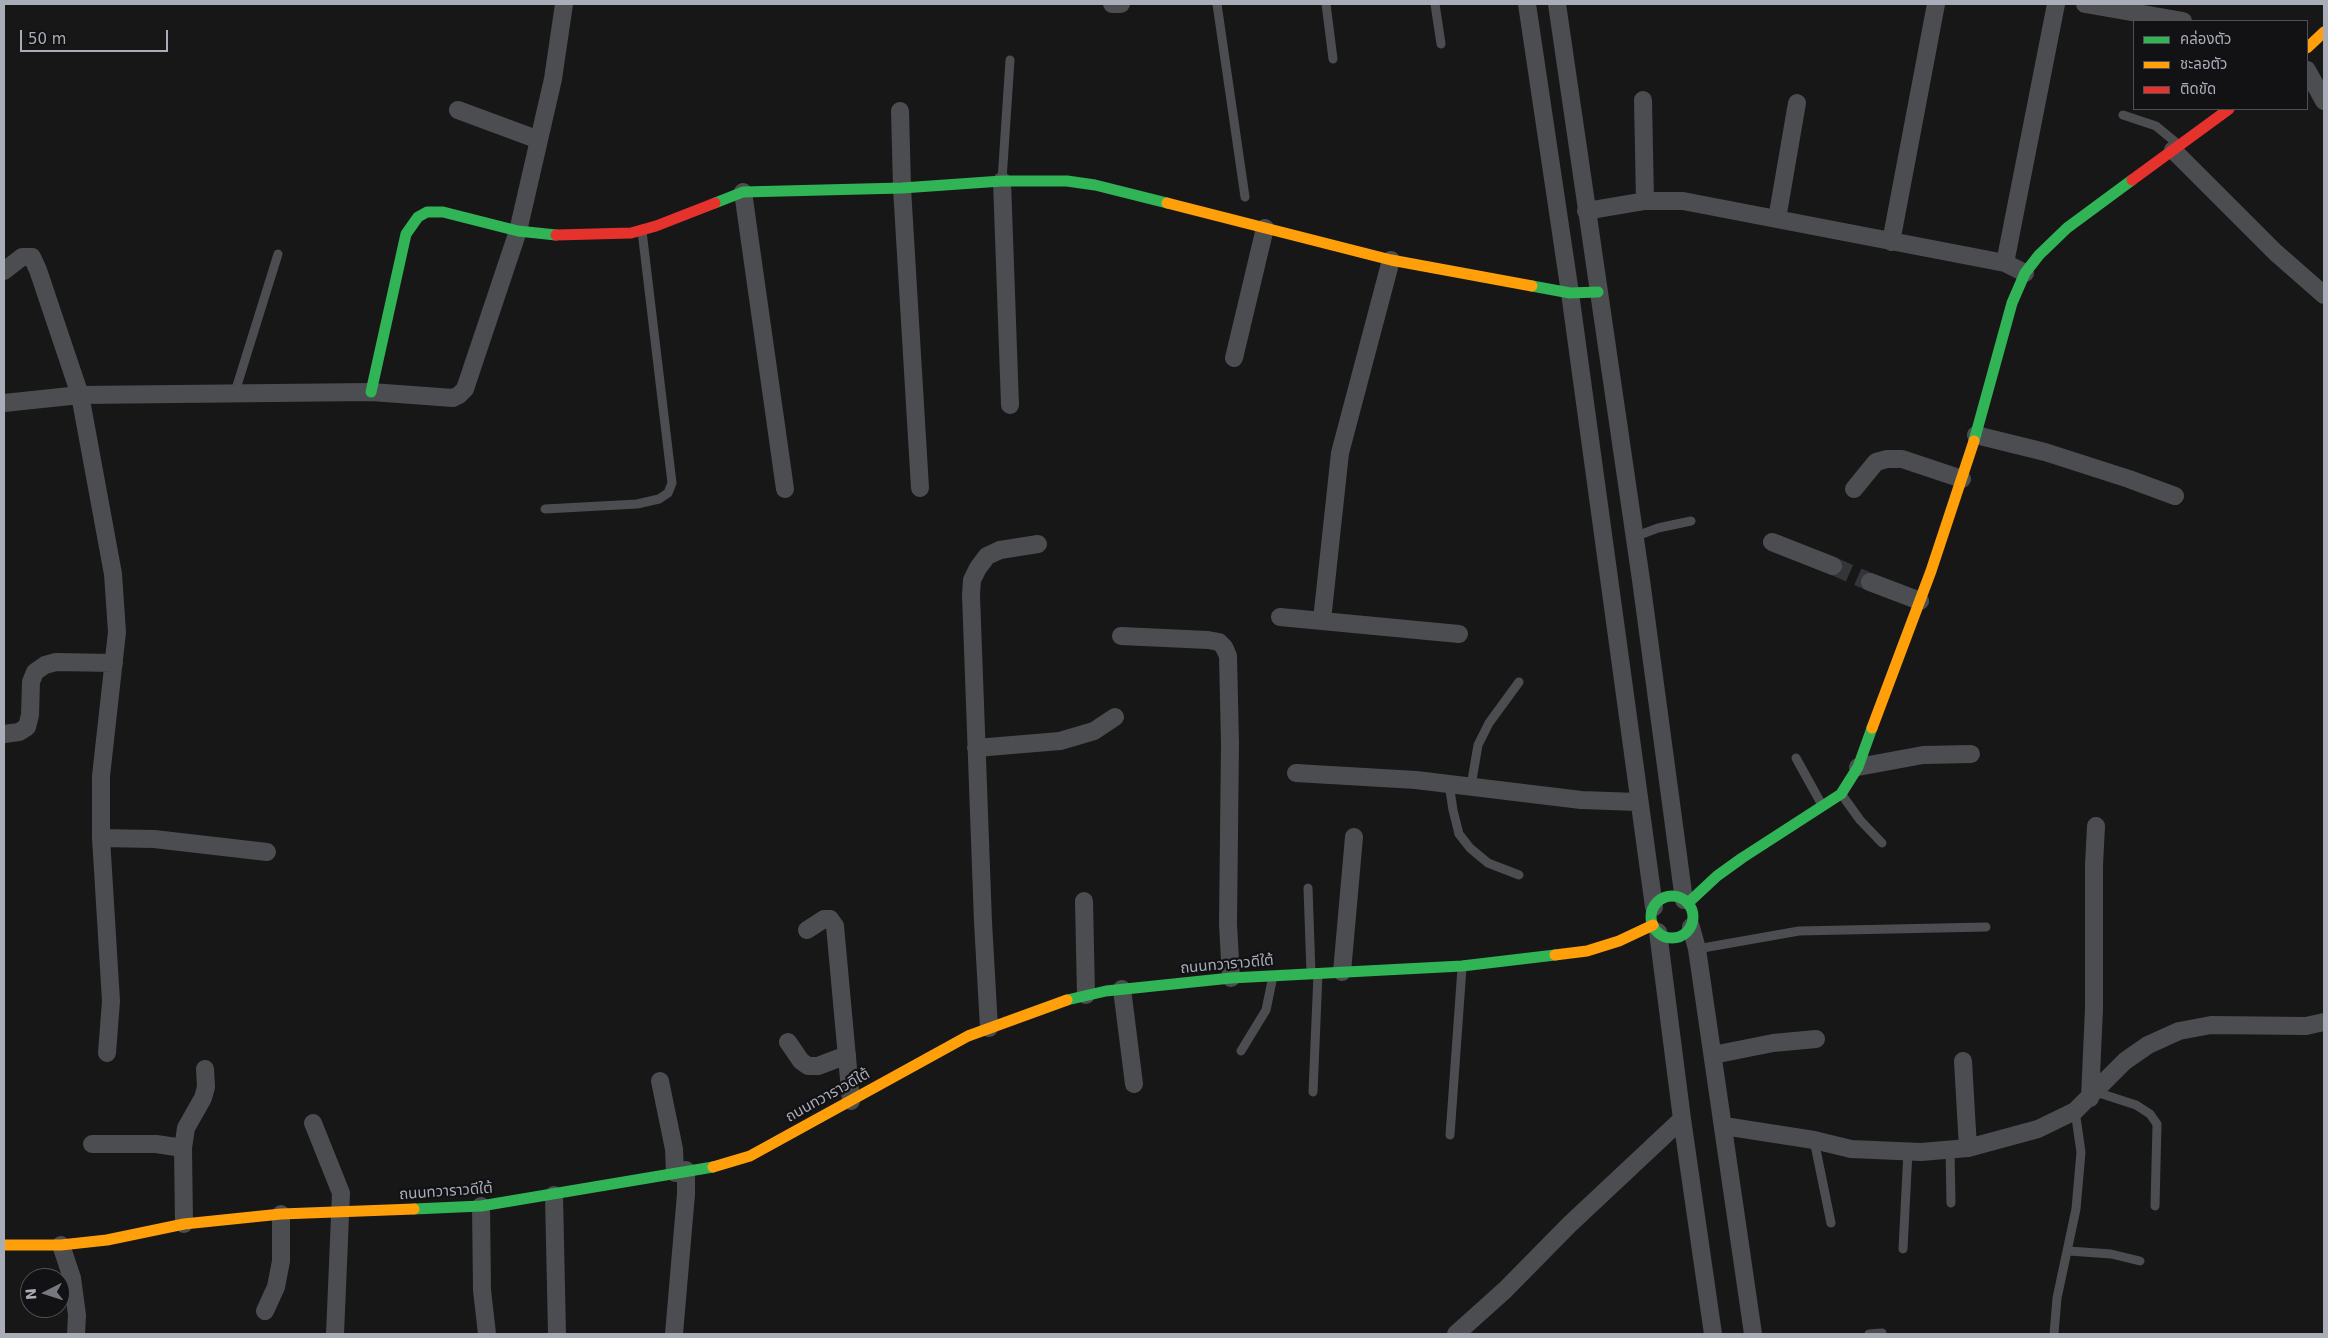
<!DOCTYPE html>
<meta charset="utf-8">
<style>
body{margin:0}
#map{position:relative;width:2328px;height:1338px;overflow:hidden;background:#171718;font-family:"DejaVu Sans","Noto Sans Thai",sans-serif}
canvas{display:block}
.frame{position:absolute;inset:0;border:5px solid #a9adb8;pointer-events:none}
.legend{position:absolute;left:2133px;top:20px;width:175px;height:90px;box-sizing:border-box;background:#121214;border:1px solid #4e5056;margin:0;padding:6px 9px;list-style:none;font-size:15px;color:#a9adb8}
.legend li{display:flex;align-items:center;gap:10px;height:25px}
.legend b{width:25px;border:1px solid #4e5056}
.north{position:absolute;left:20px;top:1268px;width:50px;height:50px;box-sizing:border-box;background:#121214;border:1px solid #4e5056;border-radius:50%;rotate:265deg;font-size:14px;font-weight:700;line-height:20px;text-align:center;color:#a9adb8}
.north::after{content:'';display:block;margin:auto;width:18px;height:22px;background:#767880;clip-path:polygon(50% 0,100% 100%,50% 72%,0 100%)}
.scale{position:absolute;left:20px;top:30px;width:148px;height:22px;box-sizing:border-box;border:2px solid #a9adb8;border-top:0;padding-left:6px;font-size:15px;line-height:18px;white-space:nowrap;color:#a9adb8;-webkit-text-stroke:4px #121214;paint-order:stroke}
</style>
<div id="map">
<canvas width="2328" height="1338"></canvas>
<div class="frame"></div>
<ul class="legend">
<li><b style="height:6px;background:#30b455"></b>คล่องตัว</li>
<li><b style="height:6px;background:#ff9f0a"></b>ชะลอตัว</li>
<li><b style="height:6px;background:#e5322d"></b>ติดขัด</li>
</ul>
<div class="north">N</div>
<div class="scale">50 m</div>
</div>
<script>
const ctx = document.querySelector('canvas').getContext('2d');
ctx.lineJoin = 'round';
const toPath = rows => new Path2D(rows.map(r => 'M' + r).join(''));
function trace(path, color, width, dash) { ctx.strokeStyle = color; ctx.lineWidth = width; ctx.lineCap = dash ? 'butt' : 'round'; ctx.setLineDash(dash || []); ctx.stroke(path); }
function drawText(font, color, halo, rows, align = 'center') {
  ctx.font = font + ' "DejaVu Sans","Noto Sans Thai",sans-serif'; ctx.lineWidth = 4.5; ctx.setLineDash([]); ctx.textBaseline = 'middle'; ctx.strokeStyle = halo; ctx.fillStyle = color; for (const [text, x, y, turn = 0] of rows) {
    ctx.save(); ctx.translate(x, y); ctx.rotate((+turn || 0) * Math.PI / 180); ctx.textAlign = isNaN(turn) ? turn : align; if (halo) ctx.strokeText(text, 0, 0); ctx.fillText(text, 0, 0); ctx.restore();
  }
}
trace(toPath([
 [1833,566,1870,582]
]), '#343538', 18, [18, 9]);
trace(toPath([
 [1217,4,1245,197],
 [1326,4,1333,59],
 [1435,4,1441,44],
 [2123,115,2156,126,2179,145],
 [1002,180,1010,60],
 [235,392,278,254],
 [545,509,637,504,659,499,668,493,672,483,642,231],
 [1634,537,1658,528,1691,521],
 [1796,758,1822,805],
 [1449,784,1453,810,1459,834,1470,848,1488,863,1519,875],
 [1471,786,1478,745,1489,723,1519,682],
 [1842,795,1860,820,1882,843],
 [1308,888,1311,973],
 [1697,949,1799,931,1986,927],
 [1241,1051,1266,1010,1273,976],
 [1313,1092,1318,974],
 [2096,1092,2136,1105,2150,1114,2157,1124,2155,1206],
 [1450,1135,1462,968],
 [1814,1140,1831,1223],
 [1950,1150,1951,1203],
 [1903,1249,1908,1151],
 [2069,1251,2111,1254,2140,1261],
 [1869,1334,1882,1333],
 [2054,1334,2057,1298,2076,1209,2081,1152,2075,1111]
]), '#4c4d50', 9);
trace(toPath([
 [1112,4,1121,4],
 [1527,4,1570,293,1654,907],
 [1557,4,1641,580,1684,900],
 [2085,4,2183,21],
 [2307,70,2324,101],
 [1643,100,1645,201],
 [458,110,539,140],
 [900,111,902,188,920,488],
 [2173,150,2275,252,2324,295],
 [1002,181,1010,405],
 [743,192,785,489],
 [1586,211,1645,201,1683,201,2005,263,2025,273],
 [1777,219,1797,103],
 [1891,242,1936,4],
 [2005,263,2056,4],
 [4,271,22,257,32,257,38,270,80,395,113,574,117,632,101,776,101,838,111,1001,107,1053],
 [1234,358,1265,228],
 [4,403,80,395,371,392,453,398,459,395,465,389,518,231,553,79,564,4],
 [1976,435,2045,452,2129,479,2175,496],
 [1854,489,1876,462,1887,459,1902,459,1962,479],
 [1772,542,1833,566],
 [1870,582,1920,601],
 [1280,617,1459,634],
 [1322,620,1340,453,1391,260],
 [1121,636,1208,640,1219,642,1224,647,1228,656,1230,743,1228,924,1231,978],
 [4,734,19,732,27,727,30,715,31,682,35,672,45,665,56,662,114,663],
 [976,748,1060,741,1094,731,1115,717],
 [1858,767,1923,755,1971,754],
 [1296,773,1416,780,1581,800,1638,802],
 [101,838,154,839,267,852],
 [1084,901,1086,995],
 [1691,927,1697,949,1753,1334],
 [807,930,824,919,830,919,835,926,851,1101],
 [1658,932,1682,1119,1713,1334],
 [1342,972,1354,837],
 [1122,989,1134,1084],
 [989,1028,983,922,971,595,972,580,978,568,987,556,1000,550,1038,544],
 [788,1042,801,1061,808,1066,818,1066,847,1055],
 [1713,1055,1773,1043,1816,1039],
 [1963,1061,1968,1148],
 [660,1081,674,1149,675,1173],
 [2090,1098,2094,1008,2094,865,2096,826],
 [313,1123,341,1193,335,1334],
 [1724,1126,1814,1140,1851,1149,1921,1152,1968,1148,2038,1129,2075,1111,2125,1061,2148,1045,2179,1031,2211,1025,2306,1026,2324,1022],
 [92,1144,156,1144,183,1148],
 [554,1195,557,1334],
 [481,1206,482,1290,487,1334],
 [184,1224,183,1148,186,1128,203,1098,206,1087,205,1069],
 [61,1245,72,1278,77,1315,76,1334],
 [265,1311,276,1287,281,1261,281,1214],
 [674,1334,686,1194,686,1170],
 [1456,1334,1505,1290,1569,1225,1682,1119]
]), '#4c4d50', 18);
trace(toPath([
 [715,203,743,192,902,188,1002,181,1067,181,1095,185,1167,203],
 [1532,286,1570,293,1598,292],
 [371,392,406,234,418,217,427,212,443,212,518,231,556,235],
 [1974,441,2012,303,2025,273,2039,255,2067,228,2132,180],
 '1651 917a21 21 0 1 1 42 0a21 21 0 1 1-42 0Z',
 [1688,903,1717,876,1742,858,1841,794,1858,767,1872,728],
 [1067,1000,1106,991,1231,978,1462,966,1555,955],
 [414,1209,481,1206,713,1167]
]), '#30b455', 11);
trace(toPath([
 [2307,48,2324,32],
 [1167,203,1391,260,1532,286],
 [1872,728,1931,571,1974,441],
 [1555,955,1587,951,1619,941,1653,925],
 [713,1167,750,1156,968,1036,1067,1000],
 [4,1245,61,1245,107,1240,184,1224,281,1214,414,1209]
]), '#ff9f0a', 11);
trace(toPath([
 [2132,180,2229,109],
 [556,235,631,233,656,226,715,203]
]), '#e5322d', 11);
drawText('15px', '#a9adb8', '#121214', [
 ["ถนนทวาราวดีใต้",1227,965,-5],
 ["ถนนทวาราวดีใต้",828,1096,-29],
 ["ถนนทวาราวดีใต้",446,1192,-4]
]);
</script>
